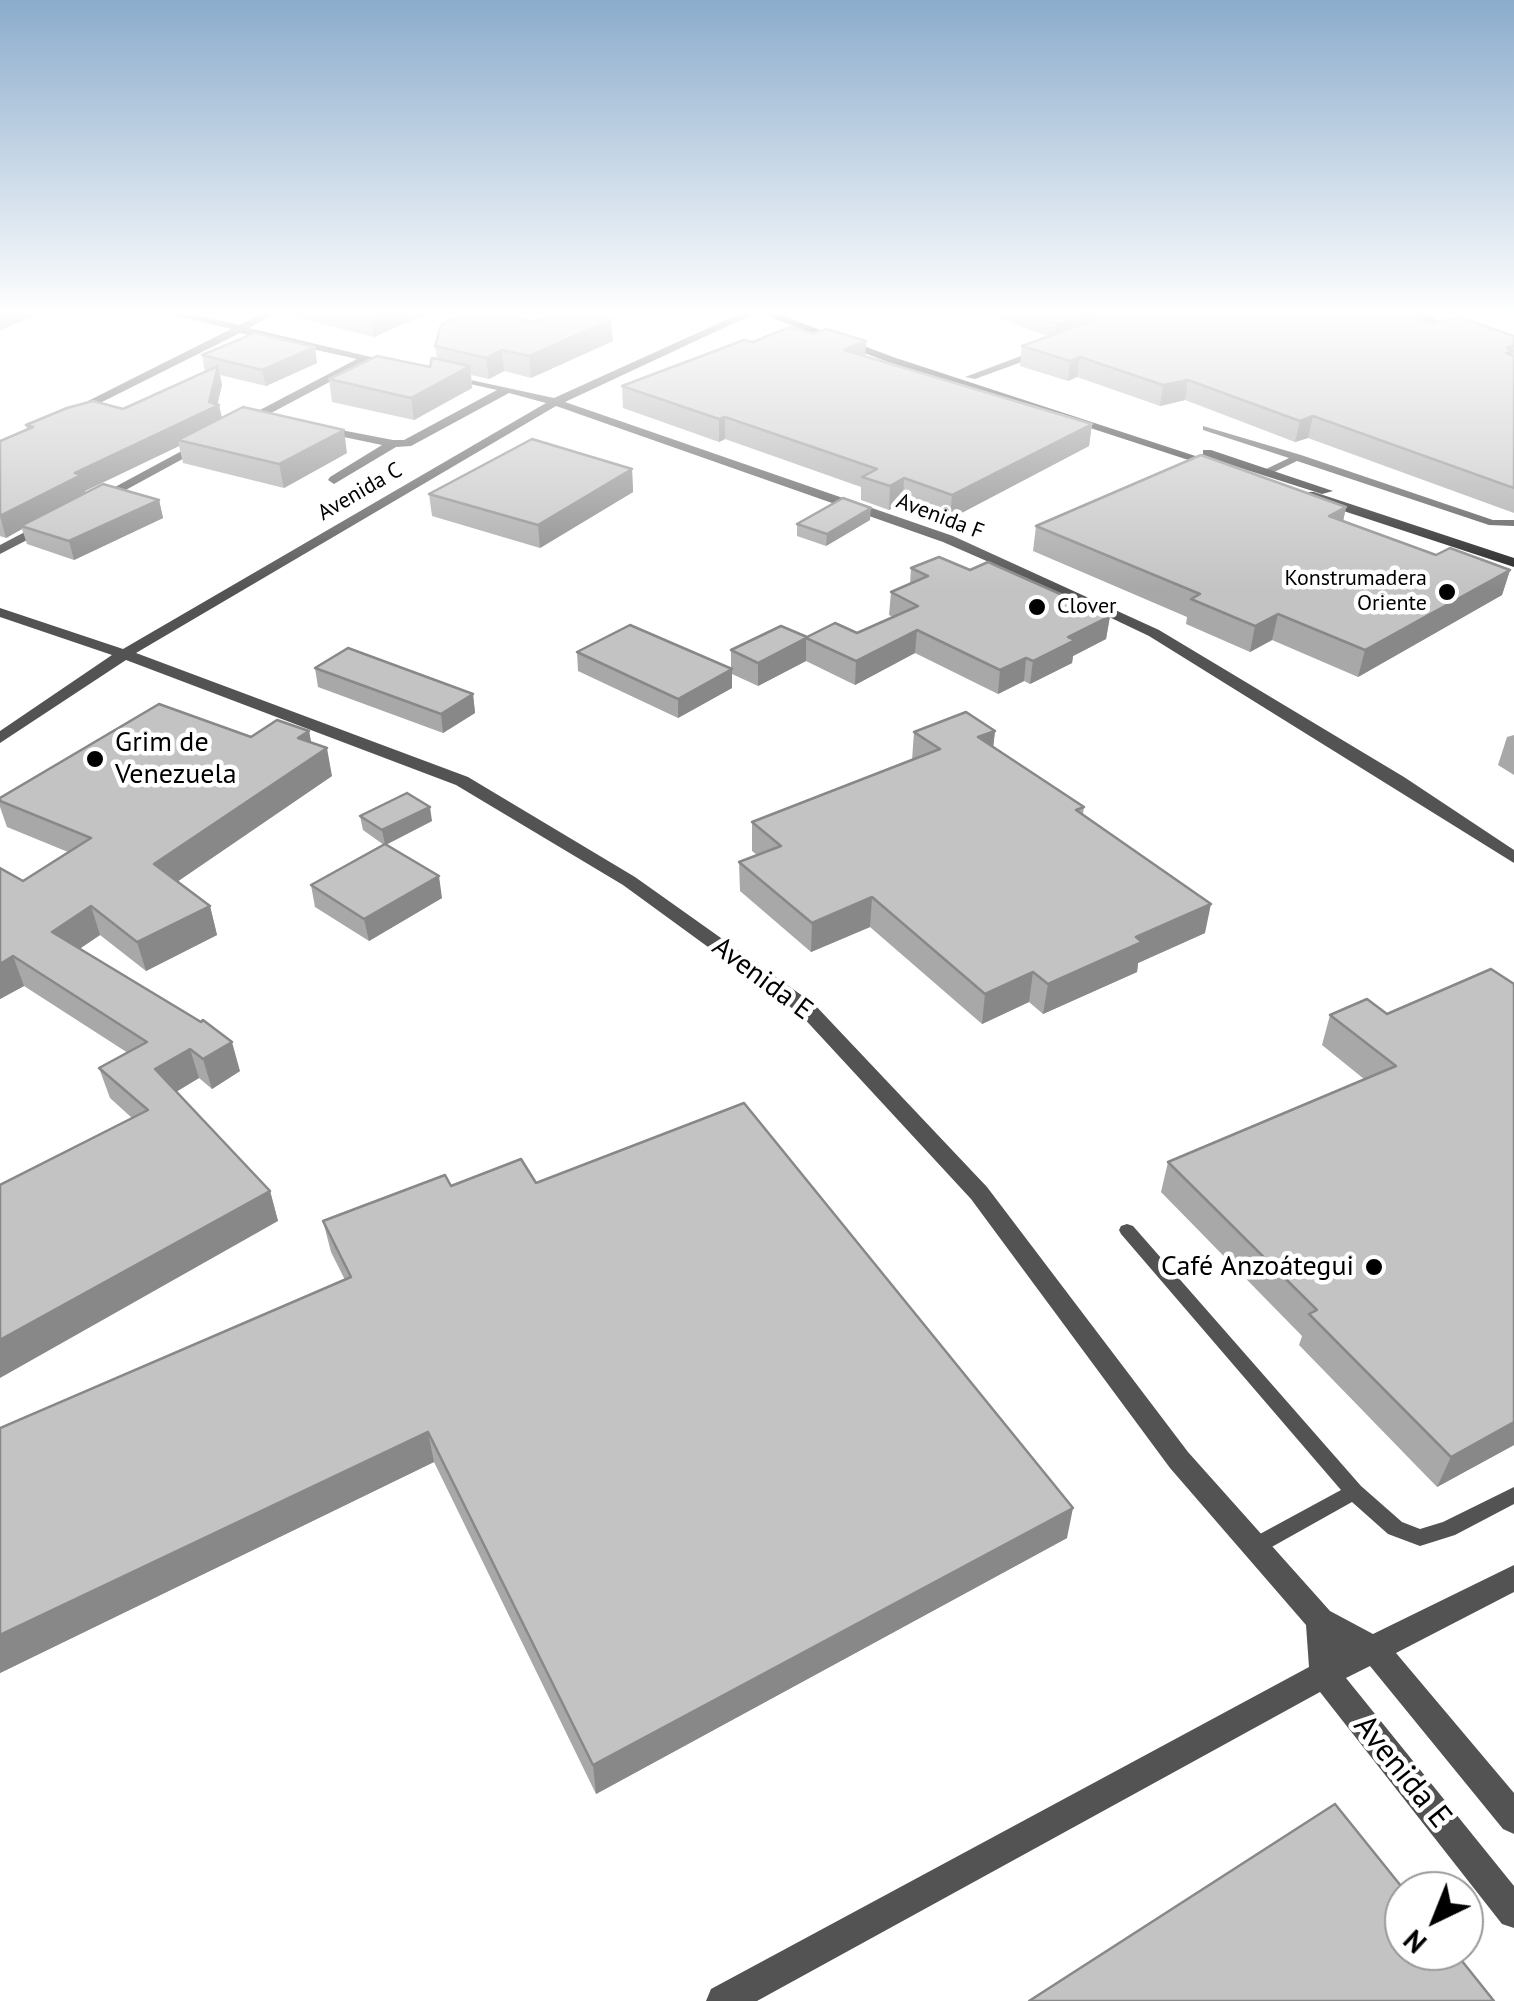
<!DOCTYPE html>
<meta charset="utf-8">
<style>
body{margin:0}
#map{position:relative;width:1514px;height:2001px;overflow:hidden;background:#fff;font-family:"PT Sans",sans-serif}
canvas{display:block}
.north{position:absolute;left:1384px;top:1871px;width:100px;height:100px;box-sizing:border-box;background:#fff;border:2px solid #999;border-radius:50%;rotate:223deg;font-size:28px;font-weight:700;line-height:40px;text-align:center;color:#000}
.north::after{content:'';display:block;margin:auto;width:35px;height:45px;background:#000;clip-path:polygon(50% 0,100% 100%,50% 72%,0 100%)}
</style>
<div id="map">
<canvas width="1514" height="2001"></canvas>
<div class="north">N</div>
</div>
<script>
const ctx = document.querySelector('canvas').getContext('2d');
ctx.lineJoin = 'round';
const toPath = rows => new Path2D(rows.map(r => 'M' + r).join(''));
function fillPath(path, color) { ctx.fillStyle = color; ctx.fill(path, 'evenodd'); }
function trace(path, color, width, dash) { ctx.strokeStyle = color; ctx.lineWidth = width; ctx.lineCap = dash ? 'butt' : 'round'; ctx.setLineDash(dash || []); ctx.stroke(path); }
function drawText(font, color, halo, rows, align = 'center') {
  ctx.font = font + ' "PT Sans",sans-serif'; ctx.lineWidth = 9; ctx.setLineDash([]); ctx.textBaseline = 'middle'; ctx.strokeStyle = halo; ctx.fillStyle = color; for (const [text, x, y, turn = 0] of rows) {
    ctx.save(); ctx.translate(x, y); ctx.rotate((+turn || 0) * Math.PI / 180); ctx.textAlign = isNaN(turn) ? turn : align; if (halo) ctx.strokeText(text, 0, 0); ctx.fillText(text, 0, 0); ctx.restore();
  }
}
fillPath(toPath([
 [1203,426,1301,455,1493,520,1514,520,1514,526,1489,525,1297,461,1270,474,1264,474,1264,470,1289,458,1203,430,1203,426],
 [1127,1224,1133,1226,1361,1486,1402,1522,1420,1529,1443,1522,1514,1487,1514,1504,1455,1535,1420,1546,1388,1534,1352,1502,1261,1553,1254,1556,1247,1553,1244,1547,1247,1541,1341,1490,1121,1234,1119,1230,1121,1226,1127,1224]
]), '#535353');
fillPath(toPath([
 [154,310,173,310,240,325,269,310,282,310,249,328,400,364,395,367,369,361,241,429,237,428,237,422,357,359,240,333,78,414,70,414,70,410,231,329,154,310],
 [748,310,762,310,565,402,953,536,1159,630,1404,777,1514,850,1514,863,1149,636,1044,586,943,542,556,406,136,653,468,777,635,877,814,1004,987,1187,1188,1452,1330,1611,1373,1634,1514,1565,1514,1592,1396,1653,1514,1793,1514,1834,1503,1829,1370,1666,1346,1678,1514,1886,1514,1928,1502,1924,1320,1692,757,2001,706,2001,711,1989,1309,1667,1306,1625,1170,1468,971,1199,800,1014,623,885,456,785,126,660,0,743,0,731,112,655,0,617,0,608,123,649,546,403,509,393,411,446,396,447,334,484,328,480,330,477,382,445,315,431,315,425,393,440,404,440,497,390,443,378,443,374,554,398,748,310],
 [1400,310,1414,310,1466,333,1457,335,1400,310],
 [1045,347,1050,350,1049,352,975,379,965,377,1045,347],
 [202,440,212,443,100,504,89,501,202,440],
 [42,523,54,526,0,554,0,545,42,523]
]), '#535353');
fillPath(toPath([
 [752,310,767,310,896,358,1226,466,1216,469,888,362,752,310],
 [1203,450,1211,450,1333,491,1322,494,1203,456,1203,450],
 [1304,492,1314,492,1514,558,1514,567,1304,498,1304,492]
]), '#202020');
fillPath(toPath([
 [297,310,423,310,424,315,374,337,298,318],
 [977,310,1385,310,1433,323,1514,336,1514,513,1308,438,1295,442,1185,400,1160,406,1077,377,1068,381,1020,366,1022,346,1048,336],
 [613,341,531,378,504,371,489,379,471,375,472,388,414,420,332,402,329,379,430,367,437,359,435,346],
 [202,355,317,363,266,386,220,375,222,385,217,404,219,405,222,418,347,453,284,488,183,463,179,446,85,491,86,493,159,500,163,518,74,560,27,544,22,529,6,538,0,536,0,441,27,430,26,425,123,409,205,372],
 [865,356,1092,424,1089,446,950,519,903,502,889,510,861,500,861,487,725,439,719,442,623,408,622,386],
 [632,469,633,492,540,548,432,516,429,494],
 [1346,507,1343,521,1436,555,1510,570,1502,595,1358,677,1272,640,1250,652,1186,624,1187,617,1033,551,1036,526],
 [870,520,826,546,797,536,797,524],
 [911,568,970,570,1110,616,1106,639,1073,656,1072,663,1030,684,1024,681,998,694,915,653,855,685,806,661,758,686,732,674,732,688,678,718,578,671,577,652,731,669,731,650,807,637,857,633,893,617,889,615,891,592,910,584],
 [315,668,473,694,475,713,443,733,318,687],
 [309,731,311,743,332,776,177,882,210,906,217,935,146,971,100,935,80,948,240,1071,212,1089,199,1078,176,1092,270,1191,278,1221,132,1118,110,1098,99,1068,128,1053,24,986,0,999,0,868,23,881,68,852,7,827,0,807,0,798,251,737],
 [995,731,993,747,1084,807,1083,814,1205,933,1138,963,1137,972,1043,1014,1029,1002,982,1024,870,927,811,952,740,891,739,862,757,855,752,851,752,822,912,760,914,732],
 [1514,735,1514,775,1498,765,1507,737],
 [360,816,432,821,386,845,442,898,369,941,315,907,311,885,384,845,363,830],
 [1387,1014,1514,1445,1437,1487,1299,1345,1302,1336,1161,1192,1168,1162,1364,1079,1322,1045,1330,1015],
 [536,1183,1067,1538,596,1794,434,1462,0,1673,0,1428,345,1280,331,1252,323,1221,451,1186]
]), '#a8a8a8');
fillPath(toPath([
 [21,310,50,310,0,330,0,318],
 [385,310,423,310,424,315,374,337,371,316],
 [1095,310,1129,310,1055,339,1057,324],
 [611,320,613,341,531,378,529,356],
 [866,341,865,362,844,350],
 [315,347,317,363,266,386,262,370],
 [502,350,504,371,489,379,486,358],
 [1080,357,1077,377,1068,381,1070,361],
 [218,366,222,385,217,406,219,405,223,424,178,440,179,446,85,491,86,496,21,526,22,529,6,538,0,516,75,473,209,402],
 [470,366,472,388,414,420,411,398],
 [1188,380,1185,400,1160,406,1163,385],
 [1313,416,1308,438,1295,442,1300,421],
 [725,417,725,439,719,442,719,419],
 [1092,424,1089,446,950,519,952,495],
 [344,430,347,453,284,488,279,464],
 [632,469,633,492,540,548,538,525],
 [904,478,903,502,889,510,890,486],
 [159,500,163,518,74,560,69,541],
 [1346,507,1341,532,1329,516],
 [871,508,870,520,826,546,827,534],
 [1510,570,1502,595,1358,677,1365,650],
 [1278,614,1272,640,1250,652,1255,626],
 [1110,616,1106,639,1073,656,1072,663,1030,684,1033,661,1068,637],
 [917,630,915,653,855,685,856,661],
 [806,638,806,661,758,686,758,663],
 [1026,658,1024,681,998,694,1000,670],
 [732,669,732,688,678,718,678,699],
 [473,694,475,713,443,733,441,714],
 [309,731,314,757,327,748,332,776,162,892,154,864,298,738],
 [995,731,992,758,978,737],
 [430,807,432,821,385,845,382,830],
 [439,876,442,898,369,941,364,919],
 [872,897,870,927,811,952,812,923],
 [1211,904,1205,933,1138,963,1137,972,1043,1014,1048,984,1136,937],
 [91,906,100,935,62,961,52,932],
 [210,906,217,935,146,971,137,942],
 [13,956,24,986,0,999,0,964],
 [1033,972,1029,1002,982,1024,985,994],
 [232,1042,240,1071,212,1089,203,1059],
 [190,1049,199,1078,164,1099,155,1069],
 [270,1191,278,1221,0,1378,0,1340],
 [1514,1422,1514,1445,1437,1487,1451,1457],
 [428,1432,434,1462,0,1673,0,1635],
 [1073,1508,1067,1538,596,1794,593,1765]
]), '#888');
const building = toPath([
 [0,310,21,310,0,318,0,310],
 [346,310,385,310,371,316,346,310],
 [470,310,487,310,535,322,562,310,571,310,611,320,529,356,502,350,486,358,435,346,441,325,470,310],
 [1018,310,1095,310,1057,324,1018,310],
 [1120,310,1385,310,1433,323,1459,317,1514,336,1514,346,1507,348,1514,351,1506,353,1514,356,1514,488,1313,416,1300,421,1188,380,1163,385,1080,357,1070,361,1022,346,1120,310],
 [790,327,813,334,826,329,866,341,844,350,1092,424,952,495,904,478,890,486,862,477,877,469,725,417,719,419,622,386,744,340,753,342,790,327],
 [255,333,315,347,262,370,202,355,255,333],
 [377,356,430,367,432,358,470,366,411,398,329,379,377,356],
 [218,366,209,402,219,405,75,473,81,475,0,516,0,441,33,427,26,425,67,408,93,401,123,409,218,366],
 [243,407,344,430,279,464,178,440,243,407],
 [532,439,632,469,538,525,429,494,532,439],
 [1201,455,1346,507,1329,516,1436,555,1450,548,1510,570,1365,650,1278,614,1255,626,1191,599,1200,594,1036,526,1201,455],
 [103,484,159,500,69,541,21,526,103,484],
 [843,498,871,508,827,534,797,524,843,498],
 [939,557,970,570,988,562,1110,616,1068,637,1075,640,1033,661,1026,658,1000,670,917,630,856,661,806,638,758,663,731,650,781,626,807,637,835,623,857,633,918,606,891,592,928,576,911,568,939,557],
 [630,625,732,669,678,699,577,652,630,625],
 [348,648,473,694,441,714,315,668,348,648],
 [159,704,251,737,277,720,309,731,298,738,327,748,154,864,210,906,137,942,91,906,52,932,201,1022,203,1020,232,1042,203,1059,190,1049,155,1069,270,1191,0,1340,0,1185,148,1110,99,1068,147,1042,13,956,0,964,0,868,23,881,91,838,0,801,0,798,159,704],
 [966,712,995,731,978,737,1084,807,1076,810,1211,904,1136,937,1142,942,1048,984,1033,972,985,994,872,897,812,923,739,862,781,846,752,822,940,749,914,732,966,712],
 [407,793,430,807,382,830,360,816,407,793],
 [385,844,439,876,364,919,311,885,385,844],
 [1491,969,1514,984,1514,1422,1451,1457,1309,1314,1317,1310,1168,1162,1396,1066,1330,1015,1367,999,1387,1014,1491,969],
 [744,1103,1073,1508,593,1765,428,1432,0,1635,0,1428,351,1277,323,1221,445,1175,451,1186,521,1159,536,1183,744,1103],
 [1335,1804,1405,1891,1404,1891,1404,1951,1454,1951,1494,2001,1029,2001,1335,1804]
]);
fillPath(building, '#c3c3c3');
trace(building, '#888', 2.5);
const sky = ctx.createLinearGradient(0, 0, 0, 590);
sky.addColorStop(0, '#8baccc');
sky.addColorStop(0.53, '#fff');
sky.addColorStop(1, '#ffffff00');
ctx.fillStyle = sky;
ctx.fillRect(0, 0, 1514, 590);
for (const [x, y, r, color] of [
 [1447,592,10,"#000"],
 [1037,607,10,"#000"],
 [95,759,10,"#000"],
 [1374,1267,10,"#000"]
]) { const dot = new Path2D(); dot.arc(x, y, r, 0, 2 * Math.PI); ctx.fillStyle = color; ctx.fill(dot); trace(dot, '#fff', 4); }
drawText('22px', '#000', '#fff', [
 ["Avenida C",360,492,-30],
 ["Avenida F",940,517,21]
]);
drawText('22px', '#000', '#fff', [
 ["Konstrumadera",1427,579],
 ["Oriente",1427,604],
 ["Clover",1057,607,"left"]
], 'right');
drawText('28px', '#000', '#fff', [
 ["Grim de",115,743],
 ["Venezuela",115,775],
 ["Café Anzoátegui",1354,1267,"right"]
], 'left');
drawText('28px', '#000', '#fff', [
 ["Avenida E",762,979,37]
]);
drawText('32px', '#000', '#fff', [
 ["Avenida E",1402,1772,51]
]);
</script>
